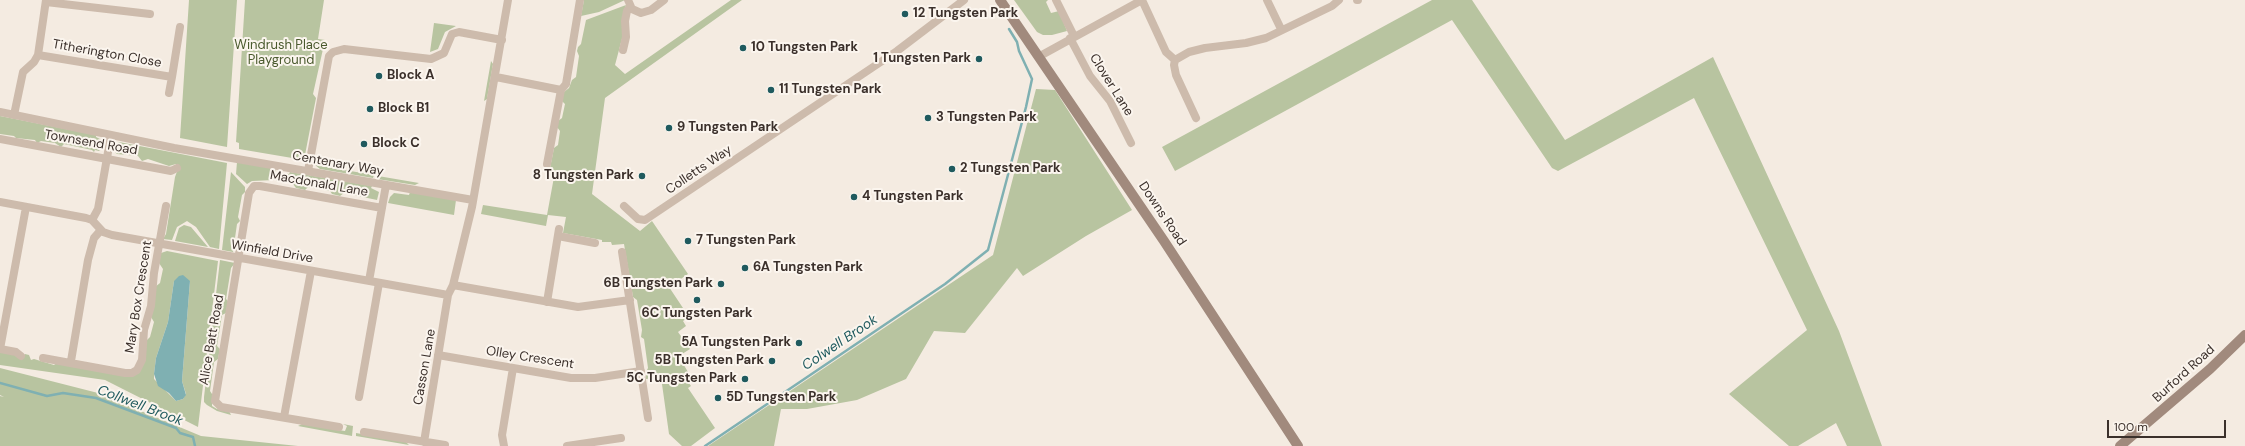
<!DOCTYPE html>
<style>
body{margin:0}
#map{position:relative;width:2245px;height:446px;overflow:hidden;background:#f4ebe1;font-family:"DM Sans",sans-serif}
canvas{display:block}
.scale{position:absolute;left:2107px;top:420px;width:119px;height:18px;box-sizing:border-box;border:2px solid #3b302b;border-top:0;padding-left:5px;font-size:12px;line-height:14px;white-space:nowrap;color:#3b302b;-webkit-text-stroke:3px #fbf5ee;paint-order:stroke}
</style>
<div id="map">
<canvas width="2245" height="446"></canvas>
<div class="scale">100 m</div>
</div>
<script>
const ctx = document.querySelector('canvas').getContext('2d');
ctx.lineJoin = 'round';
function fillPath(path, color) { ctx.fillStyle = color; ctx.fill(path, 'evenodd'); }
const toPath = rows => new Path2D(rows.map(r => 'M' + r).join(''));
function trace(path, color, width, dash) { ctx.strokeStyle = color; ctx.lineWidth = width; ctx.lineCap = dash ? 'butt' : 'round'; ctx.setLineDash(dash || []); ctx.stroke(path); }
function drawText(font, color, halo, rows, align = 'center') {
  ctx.font = font + ' "DM Sans",sans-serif'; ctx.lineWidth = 4; ctx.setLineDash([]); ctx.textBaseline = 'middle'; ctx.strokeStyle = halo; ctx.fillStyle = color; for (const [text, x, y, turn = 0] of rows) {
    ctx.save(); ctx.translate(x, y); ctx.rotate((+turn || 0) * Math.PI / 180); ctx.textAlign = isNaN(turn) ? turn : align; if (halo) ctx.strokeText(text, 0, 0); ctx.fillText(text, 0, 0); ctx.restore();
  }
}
fillPath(toPath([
 [189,0,237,0,227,147,180,138],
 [245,0,324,0,318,39,325,40,313,94,316,98,304,160,239,149,239,143,236,142],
 [584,0,625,0,599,12,581,16],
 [731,0,742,0,605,98,592,194,640,231,652,221,688,274,669,287,689,317,683,321,686,326,678,332,690,349,682,354,686,360,682,362,688,372,683,375,691,386,688,388,715,428,691,446,682,446,669,434,661,377,646,379,646,372,648,368,644,339,641,337,642,330,637,300,633,297,624,244,612,245,611,242,602,242,602,240,563,233,566,217,548,215,546,226,481,214,483,205,547,215,554,177,550,168,554,148,558,145,560,131,557,127,558,121,562,118,565,104,562,101,564,92,569,88,572,80,576,77,579,56,577,51,578,47,581,44,586,20,626,5,622,22,623,35,615,65,625,74],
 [1014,0,1048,0,1046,2,1051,13,1059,11,1067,31,1052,35,1043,35,1037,32],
 [1432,0,1472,0,1565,140,1713,57,1839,331,1882,446,1847,446,1836,423,1798,446,1789,446,1729,394,1807,330,1694,98,1558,171,1552,168,1452,20,1175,171,1162,147],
 [434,23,456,26,445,32,438,49,430,52],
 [491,61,493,64,487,99,484,101],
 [1036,89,1055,90,1132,210,1086,236,1023,276,1017,268,965,333,934,331,906,379,857,400,807,409,781,409,774,446,708,446,993,255],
 [0,116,96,135,96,137,102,140,102,147,99,151,95,150,94,152,92,150,64,144,61,147,55,143,41,141,37,143,35,140,16,138,14,136,0,134],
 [119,142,227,163,219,249,210,247,196,227,187,221,177,227,172,240,163,239,166,234,175,177,179,166,176,164,169,166,148,159,142,161,138,156,117,154,114,151,114,147],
 [237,162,276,169,274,180,252,181,247,184,236,174],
 [315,165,374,175,373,178,320,169],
 [231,172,245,187,245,192,242,195,238,217,240,221,237,224,233,252,222,250],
 [278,172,289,174,290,172,372,186,371,188,379,192,377,200,344,193,340,196,332,194,330,191,308,187,305,190,296,188,293,184,276,181],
 [378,176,419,183,415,185,377,179],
 [410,192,456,200,454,215,388,203,390,197,394,193,409,195],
 [184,225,191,227,208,247,175,241,179,228],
 [167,251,218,261,198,427,105,380,0,365,0,352,15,354,22,358,25,354,29,355,31,360,34,359,54,365,58,362,131,377,146,341,150,337,154,322,151,317,155,287,160,283,163,269,159,263,161,253],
 [174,281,190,281,182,381,186,394,183,399,176,401,154,379,154,374,156,358,168,322],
 [220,260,235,263,231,268,226,299,228,301,226,313,222,315,217,346,220,349,218,359,214,362,210,391,212,394,212,406,217,409,229,411,231,415,217,411,207,405,204,402,204,397],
 [0,368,98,393,201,436,298,446,0,446,0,396,4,397,0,395],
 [302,424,345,431,347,426,343,424,353,426,352,436,298,426],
 [356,433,406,442,409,445,356,436]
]), '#b8c4a0');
fillPath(toPath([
 [183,275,190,281,182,381,186,395,183,399,176,401,169,393,158,386,154,374,156,358,168,322,174,281,179,276]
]), '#7fb0b2');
trace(toPath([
 [0,383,47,396,63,393,96,398,176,428,180,433,193,437,195,446],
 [705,446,945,284,988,250,1026,107,1032,79,1019,51,1017,42,1009,29]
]), '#7fb0b2', 2.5);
trace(toPath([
 [628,0,632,9,641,13,651,10,664,0],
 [1056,0,1074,36],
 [1142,0,1166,52,1175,60],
 [1267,0,1281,29],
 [1357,0,1358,0],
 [46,2,150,14],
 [1070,38,1090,76,1110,101,1131,143],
 [623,50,626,37,625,21,627,11,630,7],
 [38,55,172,77,169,93],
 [1040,56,1142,0],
 [1175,60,1189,52,1205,48,1246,43,1266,38,1332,6,1339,0],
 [1175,60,1174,65,1176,75,1196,118],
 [172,77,180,27],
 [496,77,561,90],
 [0,112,174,148,473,200],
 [14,115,23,72,34,62,38,55,46,0],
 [0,139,171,171,177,168],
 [547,164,561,90,566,84,580,0],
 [308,171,329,56,333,52,344,49,431,59,444,53,452,34,459,32,502,40],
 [0,202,86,218,92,220,103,232,112,235,448,295],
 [624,206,638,219,645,220,897,51,964,0],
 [92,220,98,209,111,135],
 [558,236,595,243],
 [622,252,648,418],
 [369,281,386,185],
 [453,285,578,307,630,300],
 [547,302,559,229],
 [0,349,26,207],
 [0,349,16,352,21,356],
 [438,355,571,378,595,378,641,371],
 [43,358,125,373,132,373,137,370,142,360,144,330,151,306,154,273,166,206],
 [71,361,88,260,94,238,101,230],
 [359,397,379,283],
 [284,417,311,271],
 [339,427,221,407,215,401,249,193,254,186,260,186,382,208],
 [364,432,445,445],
 [424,442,448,295,453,285,472,207,508,0],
 [504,446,502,435,513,368],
 [567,446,621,438]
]), '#cdbbac', 8);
trace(toPath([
 [1000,0,1164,241,1298,446],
 [2120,446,2210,369,2245,335]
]), '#a18a7d', 10);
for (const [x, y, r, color] of [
 [905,14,4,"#1f5a5e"],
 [743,48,4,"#1f5a5e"],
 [979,59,4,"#1f5a5e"],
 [379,76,4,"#1f5a5e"],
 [771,90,4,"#1f5a5e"],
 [370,109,4,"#1f5a5e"],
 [928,118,4,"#1f5a5e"],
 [669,128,4,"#1f5a5e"],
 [364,144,4,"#1f5a5e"],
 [952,169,4,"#1f5a5e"],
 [642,176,4,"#1f5a5e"],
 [854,197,4,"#1f5a5e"],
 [688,241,4,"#1f5a5e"],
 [745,268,4,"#1f5a5e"],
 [721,284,4,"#1f5a5e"],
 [697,300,4,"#1f5a5e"],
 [799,343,4,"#1f5a5e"],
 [772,361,4,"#1f5a5e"],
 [745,379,4,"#1f5a5e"],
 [718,398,4,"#1f5a5e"]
]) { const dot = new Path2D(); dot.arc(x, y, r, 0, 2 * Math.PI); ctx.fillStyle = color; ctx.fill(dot); trace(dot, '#fbf5ee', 1.5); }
drawText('bold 13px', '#3b302b', '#fbf5ee', [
 ["12 Tungsten Park",913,14],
 ["10 Tungsten Park",751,48],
 ["1 Tungsten Park",971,59,"right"],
 ["Block A",387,76],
 ["11 Tungsten Park",779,90],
 ["Block B1",378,109],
 ["3 Tungsten Park",936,118],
 ["9 Tungsten Park",677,128],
 ["Block C",372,144],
 ["2 Tungsten Park",960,169],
 ["8 Tungsten Park",634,176,"right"],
 ["4 Tungsten Park",862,197],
 ["7 Tungsten Park",696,241],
 ["6A Tungsten Park",753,268],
 ["6B Tungsten Park",713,284,"right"],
 ["6C Tungsten Park",697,314,"center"],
 ["5A Tungsten Park",791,343,"right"],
 ["5B Tungsten Park",764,361,"right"],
 ["5C Tungsten Park",737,379,"right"],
 ["5D Tungsten Park",726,398]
], 'left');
drawText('13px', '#4a5a2e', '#fbf5ee', [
 ["Windrush Place",281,46],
 ["Playground",281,61]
]);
drawText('13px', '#3b302b', '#fbf5ee', [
 ["Titherington Close",107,54,10],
 ["Clover Lane",1111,85,58],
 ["Townsend Road",91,143,10],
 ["Centenary Way",338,164,10],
 ["Colletts Way",699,170,-34],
 ["Macdonald Lane",319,184,10],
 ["Downs Road",1162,214,56],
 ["Winfield Drive",272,252,10],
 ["Mary Box Crescent",139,297,-81],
 ["Alice Batt Road",212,340,-80],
 ["Olley Crescent",530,358,9],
 ["Casson Lane",425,367,-80],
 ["Burford Road",2184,374,-42]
]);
drawText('italic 14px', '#1f5a5e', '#fbf5ee', [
 ["Colwell Brook",840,343,-34],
 ["Collwell Brook",140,406,21]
]);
</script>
